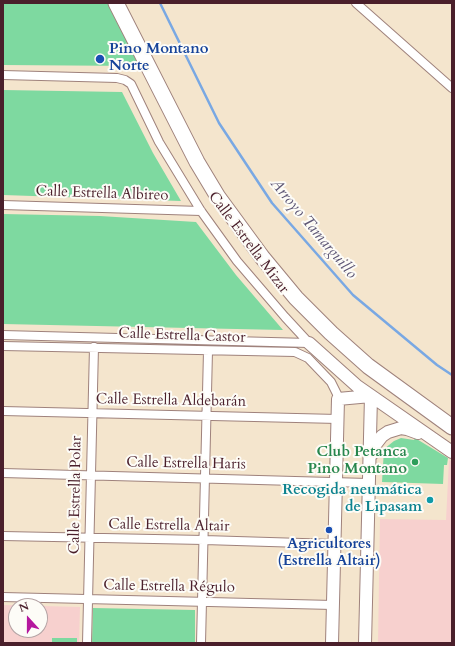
<!DOCTYPE html>
<meta charset="utf-8">
<style>
body{margin:0}
#map{position:relative;width:455px;height:646px;overflow:hidden;background:#f4e5cd;font-family:Cardo,serif}
canvas{display:block}
.frame{position:absolute;inset:0;border:4px solid #4a1f2b;pointer-events:none}
.north{position:absolute;left:8px;top:598px;width:40px;height:40px;box-sizing:border-box;background:#fdfcf7;border:1px solid #b5a4a5;border-radius:50%;rotate:339deg;font-size:11px;font-weight:700;line-height:16px;text-align:center;color:#4a1f2b}
.north::after{content:'';display:block;margin:auto;width:14px;height:18px;background:#b5179e;clip-path:polygon(50% 0,100% 100%,50% 72%,0 100%)}
</style>
<div id="map">
<canvas width="455" height="646"></canvas>
<div class="frame"></div>
<div class="north">N</div>
</div>
<script>
const ctx = document.querySelector('canvas').getContext('2d');
ctx.lineJoin = 'round';
function fillPath(path, color) { ctx.fillStyle = color; ctx.fill(path, 'evenodd'); }
const toPath = rows => new Path2D(rows.map(r => 'M' + r).join(''));
function trace(path, color, width, dash) { ctx.strokeStyle = color; ctx.lineWidth = width; ctx.lineCap = dash ? 'butt' : 'round'; ctx.setLineDash(dash || []); ctx.stroke(path); }
function drawText(font, color, halo, rows, align = 'center') {
  ctx.font = font + ' Cardo,serif'; ctx.lineWidth = 4; ctx.setLineDash([]); ctx.textBaseline = 'middle'; ctx.strokeStyle = halo; ctx.fillStyle = color; for (const [text, x, y, turn = 0] of rows) {
    ctx.save(); ctx.translate(x, y); ctx.rotate((+turn || 0) * Math.PI / 180); ctx.textAlign = isNaN(turn) ? turn : align; if (halo) ctx.strokeText(text, 0, 0); ctx.fillText(text, 0, 0); ctx.restore();
  }
}
fillPath(toPath([
 [449,460,452,462,452,643,378,643,380,519,446,520],
 [3,605,80,607,79,643,3,643],
 [16,606,40,606,40,630,16,630]
]), '#f7d0ce');
fillPath(toPath([
 [3,3,108,3,139,66,3,65],
 [3,90,122,92,153,153,181,201,3,195],
 [3,214,100,216,196,222,236,275,283,330,3,324],
 [401,438,414,440,415,438,448,458,447,465,444,465,443,484,382,482,384,449,394,441],
 [93,608,195,610,195,643,92,643],
 [52,638,77,638,77,643,52,643]
]), '#7ed9a0');
trace(toPath([
 [160,3,219,123,272,203,353,295,437,365,452,375]
]), '#79a8e3', 2.5);
const street = toPath([
 [356,3,452,88],
 [3,75,117,78,125,80,131,84,159,142,201,211,237,261,285,317,309,343],
 [3,205,201,211],
 [3,335,309,343],
 [3,346,295,352,308,358,331,382,337,394,338,399],
 [3,411,338,419],
 [3,473,368,483],
 [3,536,204,540,335,544],
 [3,597,333,605],
 [87,643,94,347],
 [201,643,208,351]
]);
const secondary = toPath([
 [309,343,357,386,452,452],
 [372,454,375,445,382,436,388,432,401,428,407,429,418,433],
 [332,643,338,399,371,396],
 [365,643,371,396]
]);
const highway = toPath([
 [116,3,197,162,218,197,262,257,296,298,331,333,368,366,452,427]
]);
trace(street, '#9f827c', 10);
trace(secondary, '#9f827c', 14);
trace(highway, '#9f827c', 17);
trace(street, '#fff', 8);
trace(secondary, '#fff', 12);
trace(highway, '#fff', 15);
for (const [x, y, r, color] of [
 [100,59,5,"#1a4fb4"],
 [415,462,4,"#2e9e5b"],
 [430,500,4,"#0f9aa8"],
 [329,530,4,"#1a4fb4"]
]) { const dot = new Path2D(); dot.arc(x, y, r, 0, 2 * Math.PI); ctx.fillStyle = color; ctx.fill(dot); trace(dot, '#fdfcf7', 1.5); }
drawText('bold 15px', '#164399', '#fdfcf7', [
 ["Pino Montano",109,50],
 ["Norte",109,67],
 ["Agricultores",329,545,"center"],
 ["(Estrella Altair)",329,562,"center"]
], 'left');
drawText('15px', '#4a1f2b', '#fdfcf7', [
 ["Calle Estrella Albireo",102,194,2],
 ["Calle Estrella Mizar",248,243,53],
 ["Calle Estrella Castor",182,336,2],
 ["Calle Estrella Aldebarán",171,401,1],
 ["Calle Estrella Haris",186,464,1],
 ["Calle Estrella Polar",76,495,-89],
 ["Calle Estrella Altair",169,526,1],
 ["Calle Estrella Régulo",169,587,1]
]);
drawText('bold 15px', '#27864d', '#fdfcf7', [
 ["Club Petanca",407,453],
 ["Pino Montano",407,470]
], 'right');
drawText('bold 15px', '#0d838f', '#fdfcf7', [
 ["Recogida neumática",422,491],
 ["de Lipasam",422,508]
], 'right');
drawText('italic 16px', '#5d5675', '#fdfcf7', [
 ["Arroyo Tamarguillo",313,229,50]
]);
</script>
